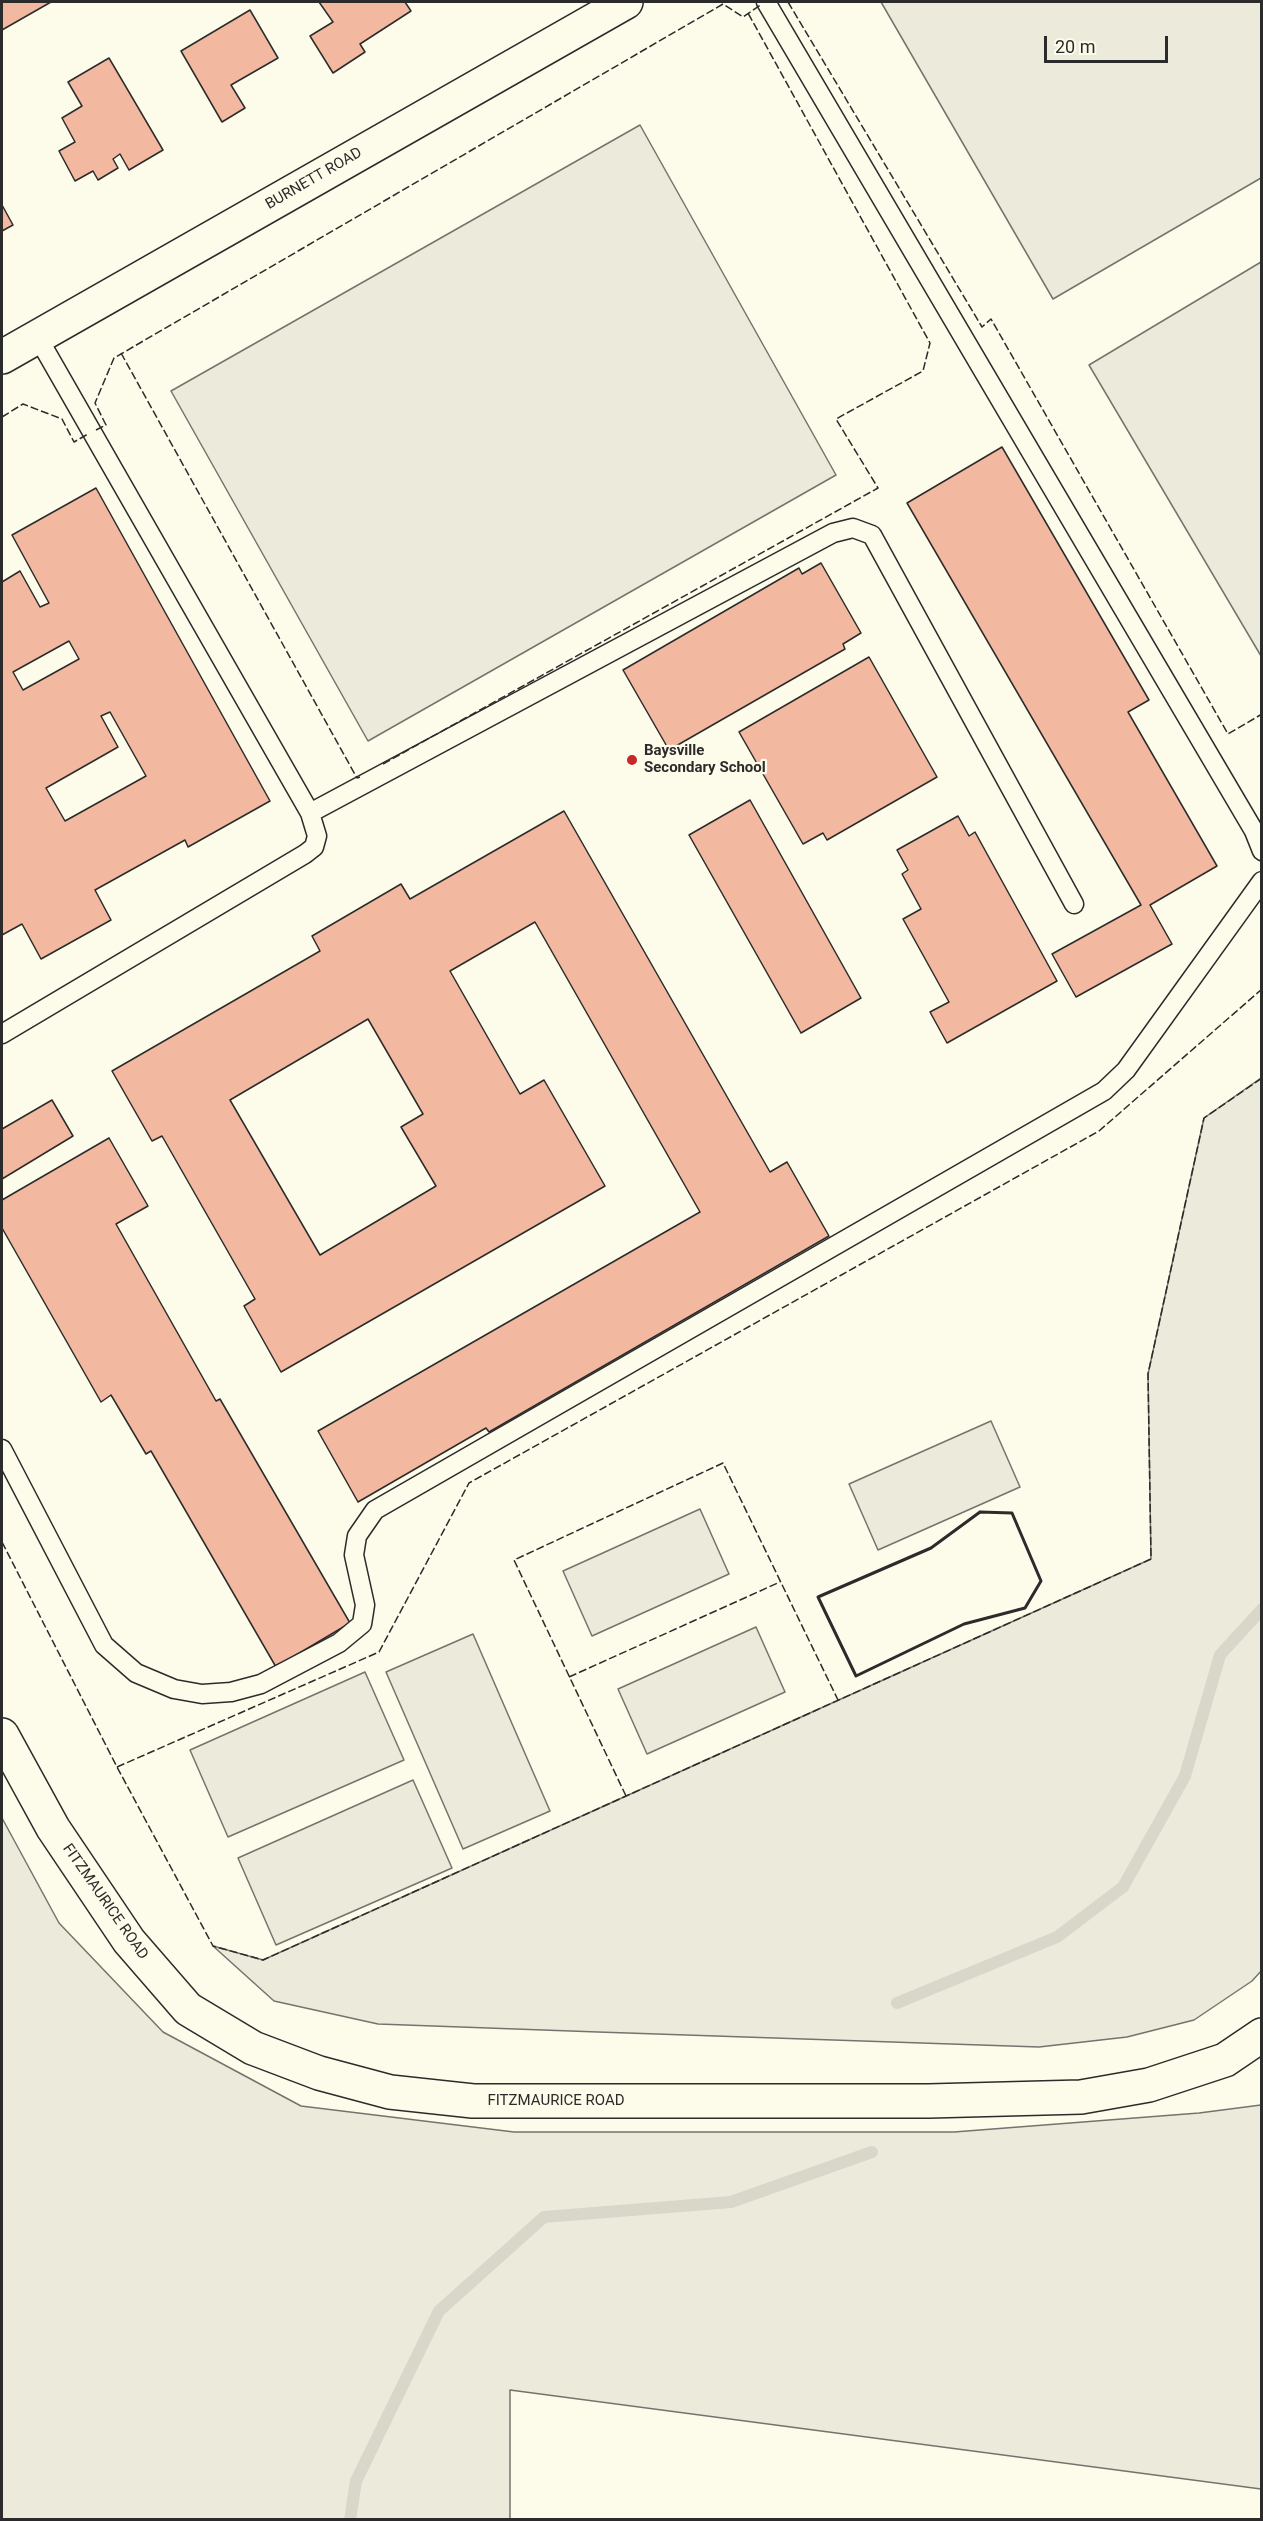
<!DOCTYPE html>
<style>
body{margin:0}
#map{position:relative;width:1263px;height:2521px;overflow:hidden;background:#fdfbea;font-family:Roboto,sans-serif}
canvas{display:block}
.frame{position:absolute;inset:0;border:3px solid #2b2b2b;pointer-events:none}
.scale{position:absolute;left:1044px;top:36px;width:124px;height:27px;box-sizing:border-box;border:3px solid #2b2b2b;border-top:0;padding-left:8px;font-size:18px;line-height:21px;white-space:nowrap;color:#2b2b2b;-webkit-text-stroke:4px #fdfbea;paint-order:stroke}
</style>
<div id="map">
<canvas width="1263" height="2521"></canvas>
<div class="frame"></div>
<div class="scale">20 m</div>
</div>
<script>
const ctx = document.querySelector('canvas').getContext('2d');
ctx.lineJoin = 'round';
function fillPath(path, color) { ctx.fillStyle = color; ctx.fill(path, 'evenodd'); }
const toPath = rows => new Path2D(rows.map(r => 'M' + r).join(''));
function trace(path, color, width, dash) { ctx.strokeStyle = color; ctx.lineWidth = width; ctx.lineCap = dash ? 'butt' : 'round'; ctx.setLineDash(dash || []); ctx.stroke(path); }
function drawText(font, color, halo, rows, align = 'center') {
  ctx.font = font + ' Roboto,sans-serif'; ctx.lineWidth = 4.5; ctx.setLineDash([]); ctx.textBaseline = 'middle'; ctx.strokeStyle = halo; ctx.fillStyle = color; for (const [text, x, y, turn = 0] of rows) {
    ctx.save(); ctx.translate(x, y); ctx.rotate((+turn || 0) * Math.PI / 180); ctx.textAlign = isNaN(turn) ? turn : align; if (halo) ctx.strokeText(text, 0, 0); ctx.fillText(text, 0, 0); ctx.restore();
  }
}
const green = toPath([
 [881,2,1261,2,1261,178,1053,299,881,2],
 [640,125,836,475,368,741,171,391,640,125],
 [1261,262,1261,656,1089,365,1261,262],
 [1261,1078,1262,1970,1252,1981,1194,2020,1127,2037,1039,2047,598,2032,378,2024,274,2001,213,1946,263,1960,1151,1559,1148,1374,1204,1118,1261,1078],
 [991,1421,1020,1487,878,1550,849,1484,991,1421],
 [700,1509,729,1574,592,1636,563,1571,700,1509],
 [756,1627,785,1692,647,1754,618,1689,756,1627],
 [473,1634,550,1811,463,1849,386,1672,473,1634],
 [365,1672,404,1760,228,1837,190,1750,365,1672],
 [413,1780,452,1868,276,1945,238,1858,413,1780],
 [2,1818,59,1923,163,2032,301,2106,514,2132,954,2132,1199,2113,1261,2105,1261,2489,510,2390,510,2519,2,2519,2,1818]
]);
fillPath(green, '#ecebdb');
trace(green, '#74746e', 1.5);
trace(toPath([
 [897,2003,1057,1937,1123,1887,1185,1776,1220,1655,1262,1609],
 [350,2520,356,2481,439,2311,544,2217,731,2202,872,2152]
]), '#d8d7c9', 12);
const building = toPath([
 [2,2,51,2,2,30,2,2],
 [319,2,405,2,411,11,360,44,365,52,333,73,310,36,333,22,319,2],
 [250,10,278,58,231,85,245,108,222,122,181,51,250,10],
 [109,58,163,150,129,170,120,154,113,159,118,168,98,180,93,171,75,181,59,151,75,142,62,118,82,106,68,82,109,58],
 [2,205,13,225,2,231,2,205],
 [1002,447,1149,700,1128,712,1217,866,1150,905,1172,944,1076,997,1052,954,1141,905,907,503,1002,447],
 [96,488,270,801,188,847,185,840,95,890,111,920,41,959,22,924,2,935,2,582,20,571,40,607,49,603,12,535,96,488],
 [69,641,79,659,23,690,13,672,69,641],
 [110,712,146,776,65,821,46,788,118,747,101,716,110,712],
 [821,563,861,633,843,644,845,649,669,750,623,670,799,568,802,574,821,563],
 [869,657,937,777,827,840,823,833,803,844,739,732,869,657],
 [750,800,861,998,801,1033,689,835,750,800],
 [564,811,770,1172,787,1162,829,1236,489,1432,486,1428,358,1502,318,1431,700,1212,535,922,450,971,520,1094,544,1080,605,1186,281,1372,244,1306,255,1299,162,1136,152,1141,112,1071,320,951,312,936,401,884,410,899,564,811],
 [368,1019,423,1114,401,1127,436,1186,320,1255,230,1100,368,1019],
 [958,816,969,836,975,832,1057,981,947,1043,930,1012,949,1002,903,919,921,909,902,874,908,870,897,850,958,816],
 [52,1100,73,1136,2,1179,2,1129,52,1100],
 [109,1138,148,1206,116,1224,216,1401,220,1399,350,1623,276,1667,151,1451,146,1454,111,1395,101,1402,2,1228,2,1200,109,1138]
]);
fillPath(building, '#f2b8a0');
trace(building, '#2b2b2b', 1.5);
const lane = toPath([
 [766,2,1254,831,1262,851],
 [310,813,833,533,853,528,872,535,1074,904],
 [2,1034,305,854,314,847,317,836,310,813,37,336],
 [2,1449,104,1645,136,1673,174,1689,202,1694,231,1692,261,1684,339,1643,362,1624,365,1605,354,1555,357,1536,375,1510,1104,1091,1126,1070,1262,881]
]);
const street = toPath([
 [2,1735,53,1828,129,1941,188,2009,253,2048,319,2073,390,2092,473,2101,929,2101,1081,2097,1149,2085,1225,2060,1262,2035]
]);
const secondary = toPath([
 [2,357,626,2]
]);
trace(lane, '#2b2b2b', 21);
trace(street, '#2b2b2b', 36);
trace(secondary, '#2b2b2b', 36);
trace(lane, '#fdfbea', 18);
trace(street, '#fdfbea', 33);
trace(secondary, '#fdfbea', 33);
trace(toPath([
 [788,2,982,327,991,319,1228,734,1262,714],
 [121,353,357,778,360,777],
 [2,417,23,404,62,419,74,442,88,434],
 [96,430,106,425,95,403,114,358,723,4,743,17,762,4],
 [383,764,878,488,836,419,923,371,930,343,748,13],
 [2,1542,117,1767,213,1946,263,1960,1151,1559,1148,1374,1204,1118,1262,1078],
 [569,1677,780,1582],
 [117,1767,379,1652,469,1483,1099,1131,1262,989],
 [626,1796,514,1560,723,1463,838,1700]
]), '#2b2b2b', 1.5, [8, 3]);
trace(toPath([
 [980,1512,1012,1513,1041,1581,1025,1608,964,1624,856,1676,818,1597,931,1548,980,1512]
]), '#2b2b2b', 3);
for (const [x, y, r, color] of [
 [632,760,6,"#c62828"]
]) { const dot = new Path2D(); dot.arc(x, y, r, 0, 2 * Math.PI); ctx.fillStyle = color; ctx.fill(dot); trace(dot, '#fdfbea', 2); }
drawText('15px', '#2b2b2b', '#fdfbea', [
 ["BURNETT ROAD",314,179,-30],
 ["FITZMAURICE ROAD",105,1902,55],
 ["FITZMAURICE ROAD",556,2101]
]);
drawText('bold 15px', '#2b2b2b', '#fdfbea', [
 ["Baysville",644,751],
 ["Secondary School",644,768]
], 'left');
</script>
